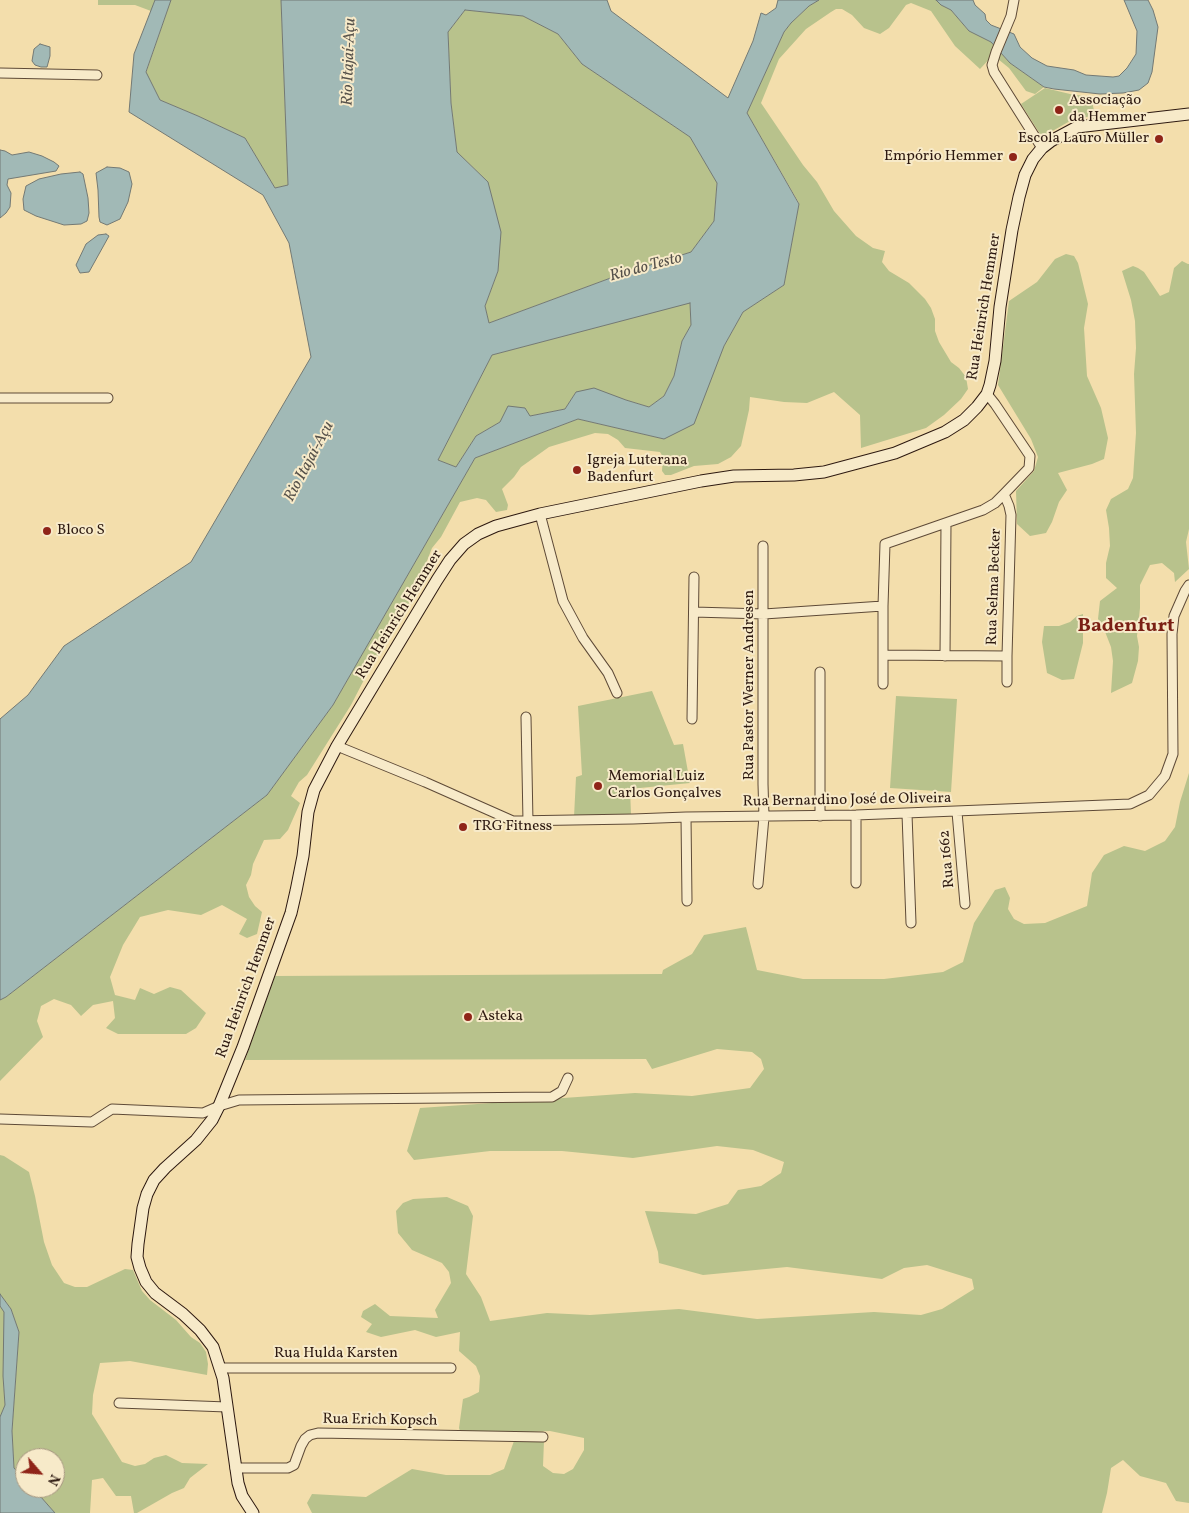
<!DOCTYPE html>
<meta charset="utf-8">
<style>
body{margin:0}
#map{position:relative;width:1189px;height:1513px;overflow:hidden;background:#f3deac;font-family:Vollkorn,serif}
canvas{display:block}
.north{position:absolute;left:15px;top:1448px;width:50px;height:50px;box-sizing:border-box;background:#f7eac9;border:1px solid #a6967f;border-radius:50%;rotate:117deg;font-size:14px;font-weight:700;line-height:20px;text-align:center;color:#2d1910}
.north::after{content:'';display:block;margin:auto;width:18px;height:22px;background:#8f2418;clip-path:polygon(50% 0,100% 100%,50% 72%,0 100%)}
</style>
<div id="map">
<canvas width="1189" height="1513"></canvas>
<div class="north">N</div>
</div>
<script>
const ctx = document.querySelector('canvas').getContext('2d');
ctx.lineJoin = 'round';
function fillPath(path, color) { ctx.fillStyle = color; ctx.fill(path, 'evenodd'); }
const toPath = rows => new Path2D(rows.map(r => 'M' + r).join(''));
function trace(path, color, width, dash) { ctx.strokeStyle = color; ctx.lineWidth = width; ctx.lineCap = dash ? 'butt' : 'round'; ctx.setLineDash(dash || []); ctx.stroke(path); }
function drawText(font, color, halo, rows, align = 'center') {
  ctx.font = font + ' Vollkorn,serif'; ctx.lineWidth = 4; ctx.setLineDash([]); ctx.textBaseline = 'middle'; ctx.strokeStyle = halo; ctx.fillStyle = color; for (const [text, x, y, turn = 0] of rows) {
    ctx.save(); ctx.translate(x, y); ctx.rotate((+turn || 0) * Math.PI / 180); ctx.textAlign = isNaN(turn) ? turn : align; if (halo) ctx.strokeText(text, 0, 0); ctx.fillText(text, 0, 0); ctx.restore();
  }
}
fillPath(toPath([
 [98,0,155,0,151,11,135,5,98,5],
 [171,0,281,0,288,185,275,188,245,138,198,116,160,100,146,73],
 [819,0,936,0,941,5,951,10,969,31,991,42,1010,63,1044,87,1035,94,1026,91,1009,68,993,55,980,69,955,46,931,11,911,3,906,5,889,28,880,34,864,28,852,15,842,9,836,9,831,12,806,29,779,59,761,103,803,165,817,182,834,211,856,236,873,248,885,251,882,262,889,271,909,283,925,299,931,308,935,319,935,331,939,342,951,362,959,368,966,377,968,389,961,399,944,415,926,428,861,448,860,415,834,392,807,403,784,402,750,397,749,410,741,446,731,457,718,464,694,466,671,475,665,475,662,471,663,457,660,452,625,448,618,440,608,434,595,433,549,447,521,467,514,477,502,489,508,505,507,510,496,512,486,500,477,498,460,502,441,537,432,548,425,566,426,576,367,674,351,705,307,775,299,782,291,796,300,803,288,830,280,839,264,840,253,864,251,875,246,885,249,897,255,906,262,912,257,934,247,938,239,934,247,919,222,905,201,915,168,910,140,917,123,945,110,977,115,995,135,1000,140,988,154,994,170,987,181,990,206,1013,196,1028,186,1034,118,1034,106,1028,115,1018,113,1001,93,1005,81,1016,71,1005,54,999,41,1006,37,1021,43,1037,0,1081,0,1000,6,997,267,795,333,705,475,458,578,419,664,439,724,346,743,312,784,285,799,203,747,113,784,32,791,23,809,6],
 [465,10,523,16,558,34,582,64,690,137,717,182,714,221,691,252,616,276,489,323,485,306,498,271,488,182,457,152,451,103,448,32],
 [1045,88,1070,94,1091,97,1095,115,1070,121,1042,137,1021,104],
 [1066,254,1074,256,1078,263,1088,304,1084,328,1087,376,1101,408,1108,438,1104,459,1092,464,1058,473,1067,490,1059,502,1052,522,1046,533,1030,536,1017,524,1016,491,1034,471,1038,457,1031,439,998,385,1009,301,1037,282,1055,259],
 [1182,261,1188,264,1189,264,1189,529,1186,542,1189,569,1175,582,1174,573,1162,563,1150,565,1140,585,1140,608,1137,636,1139,647,1138,661,1132,683,1111,693,1113,661,1111,647,1102,624,1098,619,1100,601,1117,588,1106,578,1106,563,1110,546,1109,528,1106,510,1111,499,1128,489,1133,478,1136,433,1134,374,1136,348,1135,321,1131,300,1122,271,1133,266,1138,268,1144,272,1160,296,1169,292,1174,268],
 [690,302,691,325,682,341,674,376,664,396,649,407,626,400,576,392,565,409,500,422,476,436,456,467,438,460,492,355],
 [1083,614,1083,643,1074,679,1062,680,1047,673,1042,642,1044,626,1059,626,1070,622,1077,616],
 [652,691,674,745,683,744,690,783,630,789,631,814,574,817,576,777,582,775,578,706],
 [896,696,957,699,951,792,890,788],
 [1189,773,1189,1503,1176,1501,1166,1483,1140,1476,1123,1460,1111,1468,1107,1493,1102,1513,312,1513,307,1503,312,1494,366,1497,412,1469,446,1475,490,1475,504,1469,514,1441,544,1441,543,1466,553,1473,564,1474,573,1469,584,1450,584,1438,550,1431,483,1434,460,1431,459,1428,463,1399,469,1397,479,1392,480,1376,476,1366,459,1351,460,1332,436,1337,415,1330,381,1337,366,1332,372,1324,361,1317,363,1311,375,1304,390,1316,438,1318,435,1310,451,1283,449,1272,442,1263,412,1250,398,1233,396,1211,403,1203,413,1199,447,1197,468,1206,473,1216,466,1274,481,1297,490,1321,547,1313,590,1315,679,1309,757,1319,874,1312,921,1315,942,1309,974,1289,972,1279,927,1265,904,1268,882,1279,787,1267,703,1275,659,1263,658,1252,645,1211,696,1214,728,1204,738,1190,761,1186,781,1173,784,1162,753,1150,717,1146,633,1158,562,1151,490,1151,414,1160,407,1151,420,1108,635,1093,692,1096,750,1088,764,1069,761,1059,752,1052,717,1049,652,1069,646,1059,245,1060,275,976,662,974,663,970,692,954,704,935,746,927,757,970,803,979,884,979,943,972,963,962,974,923,995,890,1005,887,1010,898,1008,909,1014,919,1024,924,1045,923,1087,906,1092,873,1104,855,1124,846,1145,851,1165,841,1175,827,1180,802],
 [0,1155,4,1156,29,1172,35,1196,44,1242,52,1265,64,1283,75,1287,87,1287,125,1269,133,1270,142,1291,150,1300,176,1320,191,1337,200,1343,206,1352,208,1364,207,1375,130,1361,100,1363,93,1395,92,1414,122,1462,135,1466,145,1464,154,1458,166,1455,182,1463,208,1464,190,1478,184,1488,172,1493,137,1513,134,1513,131,1496,116,1496,103,1478,92,1480,90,1513,55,1513,33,1488,55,1488,55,1458,25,1458,25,1480,14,1468,12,1431,19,1332,11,1309,0,1294],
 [0,1306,4,1311,5,1339,3,1376,5,1405,0,1418]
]), '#b8c28c');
const water = toPath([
 [155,0,171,0,146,72,160,100,198,116,245,138,275,188,288,185,281,0,607,0,611,11,728,98,753,41,761,13,766,15,776,8,778,0,819,0,809,6,791,23,784,32,747,113,799,204,784,285,743,312,724,346,694,424,664,439,578,419,475,458,333,705,267,795,6,997,0,1000,0,719,28,695,64,646,191,562,311,357,289,243,263,195,129,112,134,54,155,0],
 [465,10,523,16,558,34,582,64,690,137,717,183,714,221,691,252,616,276,489,323,485,306,498,271,501,232,488,182,457,152,451,103,448,32,465,10],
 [690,303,691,325,682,341,674,376,664,396,649,407,626,400,594,388,576,392,565,409,530,416,525,408,508,406,500,422,476,436,456,467,438,460,492,355,690,303],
 [936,0,973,0,975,5,985,14,986,20,991,25,1014,34,1020,47,1032,58,1047,66,1074,70,1086,75,1113,77,1119,76,1127,68,1136,54,1137,31,1124,0,1148,0,1153,10,1158,27,1152,72,1148,83,1139,90,1123,93,1100,94,1054,89,1044,87,1010,63,991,42,969,31,951,10,941,5,936,0],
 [40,44,50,47,50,56,47,67,41,67,35,65,32,61,34,49,40,44],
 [0,150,5,151,12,155,29,152,42,156,54,162,59,166,56,171,8,179,7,185,11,193,10,207,6,213,0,218,0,150],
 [107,167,120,168,129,172,132,184,128,202,120,219,107,225,100,222,99,217,98,190,96,173,107,167],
 [80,172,83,174,88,198,89,213,87,221,81,224,64,225,36,216,24,210,23,199,26,186,39,179,61,174,80,172],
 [106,234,109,236,89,272,80,273,76,265,86,244,98,235,106,234],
 [0,1294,11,1309,19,1332,12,1431,14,1468,25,1480,25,1488,33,1488,55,1513,0,1513,0,1417,5,1405,3,1376,4,1312,0,1306,0,1294]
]);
fillPath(water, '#a1b9b6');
trace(water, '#737974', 1);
const street = toPath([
 [1014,0,1011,16,996,52,992,65,994,72,1042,148],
 [0,73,97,75],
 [0,398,108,398],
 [1004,494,1009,506,1011,515,1007,656,1007,682],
 [540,514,563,601,583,638,608,673,617,693],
 [694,612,764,614,883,606],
 [884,655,1007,656],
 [945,656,946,524],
 [820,672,820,816],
 [883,684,883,606,885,544,983,510,995,503,1004,494,1029,468,1030,456,995,404,987,394],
 [526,717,528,822],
 [692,719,694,577],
 [337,746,425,782,513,821,633,819,686,817,856,815,1130,804,1149,795,1165,776,1173,754,1172,634,1174,616,1185,591,1189,585],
 [957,812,965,904],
 [907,814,911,923],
 [686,817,687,901],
 [856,883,856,815],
 [758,884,764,817,763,784,763,546],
 [0,1119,92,1122,112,1109,203,1113,219,1106,239,1100,552,1097,562,1091,568,1078],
 [221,1368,451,1368],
 [119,1403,227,1407],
 [235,1468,288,1468,294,1465,301,1446,305,1439,310,1435,318,1433,543,1437]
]);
const secondary = toPath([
 [253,1513,242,1496,238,1483,223,1378,213,1347,200,1330,183,1314,155,1293,146,1282,140,1268,137,1257,138,1244,143,1208,147,1194,154,1180,165,1168,196,1140,212,1120,219,1106,243,1047,291,913,296,891,303,856,308,812,314,790,337,746,437,580,450,560,464,544,478,534,496,526,540,514,701,481,734,476,794,475,824,472,895,453,945,432,964,420,977,407,987,394,990,385,995,361,1000,307,1012,230,1019,197,1025,175,1033,159,1042,148,1051,141,1077,127,1189,114]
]);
trace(street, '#5e4a37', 11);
trace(secondary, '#2d1910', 13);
trace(street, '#f7eac9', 9);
trace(secondary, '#f7eac9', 11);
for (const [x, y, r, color] of [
 [1059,110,5,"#8f2418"],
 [1159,139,5,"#8f2418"],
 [1013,157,5,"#8f2418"],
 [577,470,5,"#8f2418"],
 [47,531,5,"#8f2418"],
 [598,786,5,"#8f2418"],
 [463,827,5,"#8f2418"],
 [468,1017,5,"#8f2418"]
]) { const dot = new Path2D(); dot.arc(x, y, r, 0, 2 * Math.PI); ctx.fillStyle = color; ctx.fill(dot); trace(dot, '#f7eac9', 2); }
drawText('15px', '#2d1910', '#f7eac9', [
 ["Associação",1069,101],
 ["da Hemmer",1069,118],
 ["Escola Lauro Müller",1149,139,"right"],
 ["Empório Hemmer",1003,157,"right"],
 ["Igreja Luterana",587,461],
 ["Badenfurt",587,478],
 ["Bloco S",57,531],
 ["Memorial Luiz",608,777],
 ["Carlos Gonçalves",608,794],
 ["TRG Fitness",473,827],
 ["Asteka",478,1017]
], 'left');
drawText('15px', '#2d1910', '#f7eac9', [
 ["Rua Heinrich Hemmer",985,307,-81],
 ["Rua Selma Becker",995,587,-88],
 ["Rua Heinrich Hemmer",400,615,-58],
 ["Rua Pastor Werner Andresen",750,685,-90],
 ["Rua Bernardino José de Oliveira",847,801,-1],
 ["Rua 1662",948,859,-95],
 ["Rua Heinrich Hemmer",247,988,-70],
 ["Rua Hulda Karsten",336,1354],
 ["Rua Erich Kopsch",380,1421,1]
]);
drawText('italic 16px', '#56514a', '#f7eac9', [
 ["Rio Itajaí-Açu",350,62,-88],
 ["Rio do Testo",646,268,-15],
 ["Rio Itajaí-Açu",310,462,-62]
]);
drawText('bold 20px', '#7a1f14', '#f7eac9', [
 ["Badenfurt",1126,627]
]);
</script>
